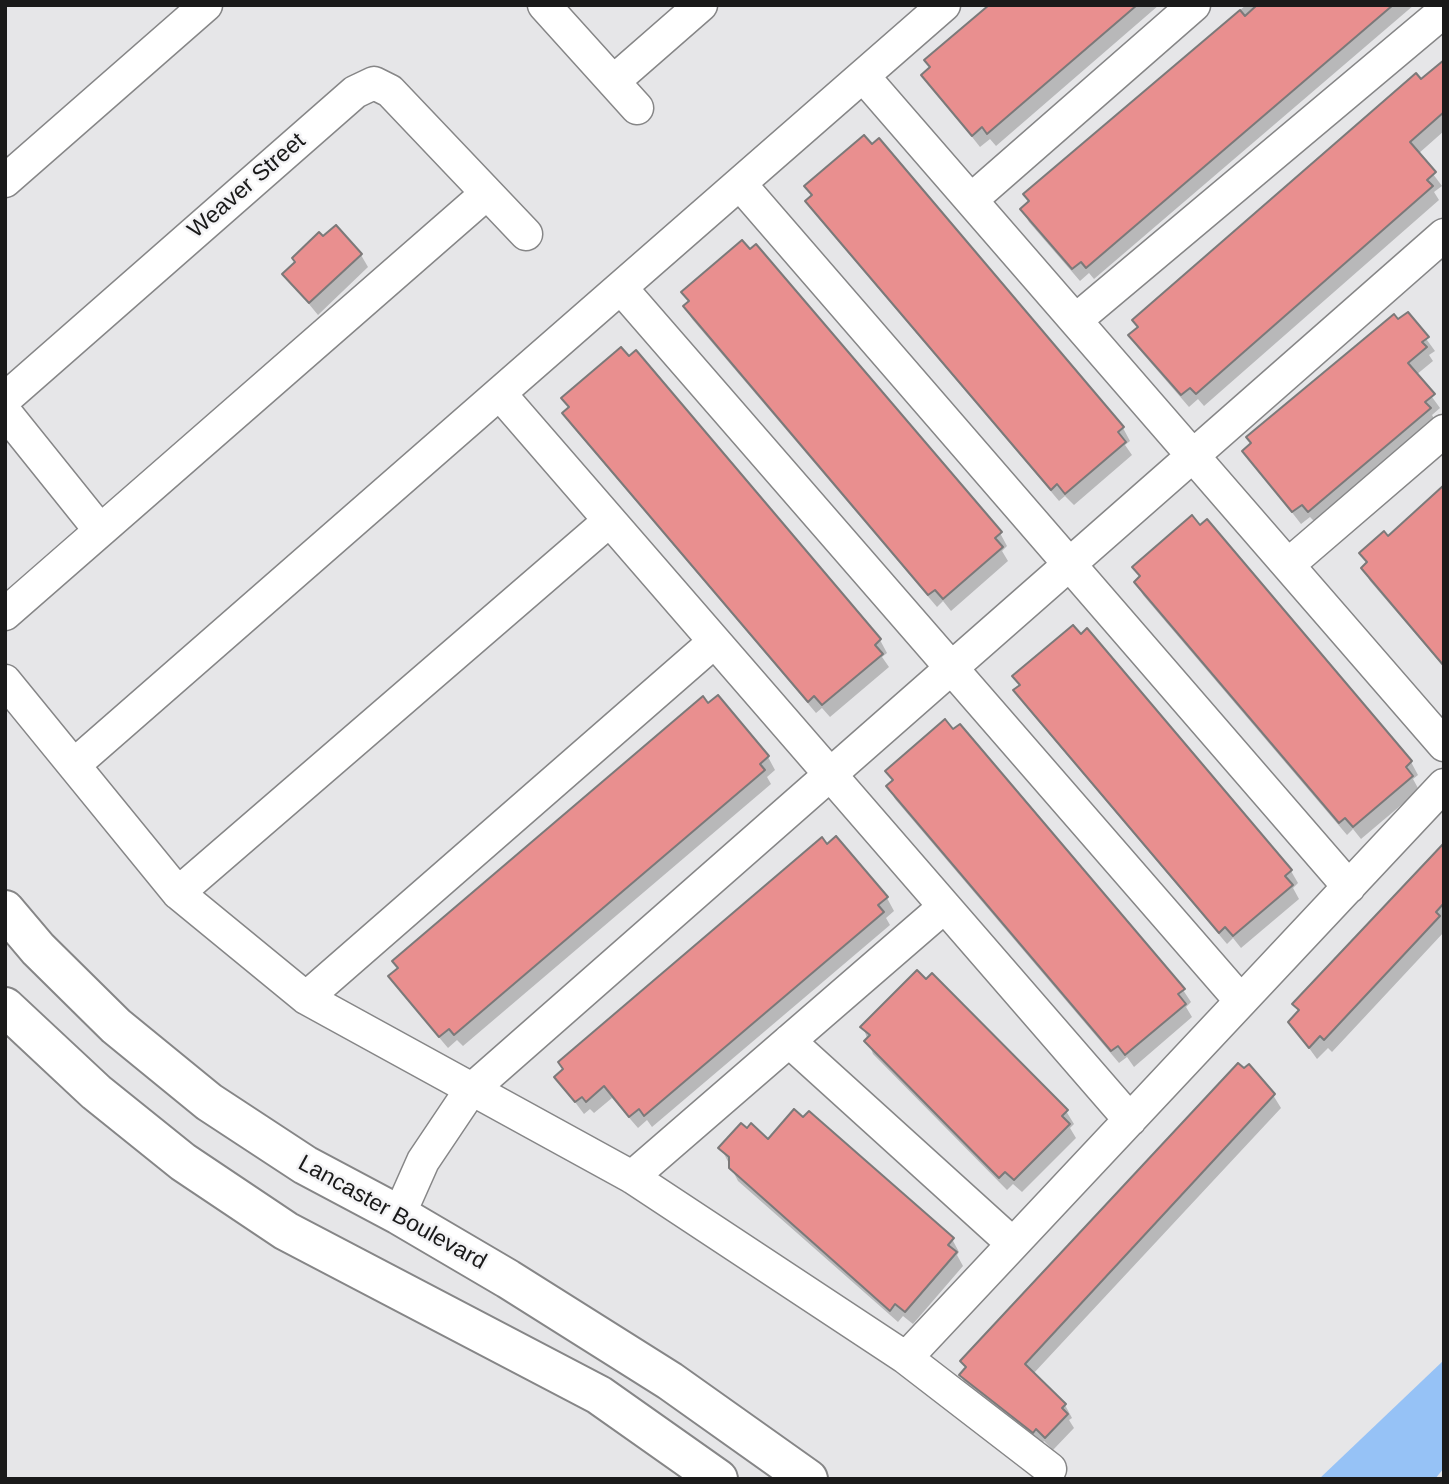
<!DOCTYPE html>
<style>
body{margin:0}
#map{position:relative;width:1449px;height:1484px;overflow:hidden;background:#e6e6e8;font-family:Helvetica,sans-serif}
canvas{display:block}
.frame{position:absolute;inset:0;border:7px solid #1a1a1a;pointer-events:none}
</style>
<div id="map">
<canvas width="1449" height="1484"></canvas>
<div class="frame"></div>
</div>
<script>
const ctx = document.querySelector('canvas').getContext('2d');
ctx.lineJoin = 'round';
function fillPath(path, color) { ctx.fillStyle = color; ctx.fill(path, 'evenodd'); }
const toPath = rows => new Path2D(rows.map(r => 'M' + r).join(''));
function trace(path, color, width, dash) { ctx.strokeStyle = color; ctx.lineWidth = width; ctx.lineCap = dash ? 'butt' : 'round'; ctx.setLineDash(dash || []); ctx.stroke(path); }
function drawText(font, color, halo, rows, align = 'center') {
  ctx.font = font + ' Helvetica,sans-serif'; ctx.lineWidth = 5; ctx.setLineDash([]); ctx.textBaseline = 'middle'; ctx.strokeStyle = halo; ctx.fillStyle = color; for (const [text, x, y, turn = 0] of rows) {
    ctx.save(); ctx.translate(x, y); ctx.rotate((+turn || 0) * Math.PI / 180); ctx.textAlign = isNaN(turn) ? turn : align; if (halo) ctx.strokeText(text, 0, 0); ctx.fillText(text, 0, 0); ctx.restore();
  }
}
fillPath(toPath([
 [1444,1360,1444,1468,1435,1479,1319,1479]
]), '#96c2f6');
fillPath(toPath([
 [991,5,1159,5,996,146,990,139,980,147,923,75],
 [1246,5,1414,5,1094,279,1089,273,1080,281,1029,222,1022,209,1030,202,1026,195],
 [1421,82,1444,90,1444,131,1418,154,1442,186,1434,192,1439,200,1204,406,1198,399,1189,407,1138,348,1130,335,1138,329,1134,321],
 [806,187,1123,428,1130,441,1125,445,1132,455,1074,505,1065,496,1059,501,815,214,808,201,812,197],
 [361,255,368,267,318,315,285,275],
 [683,292,1000,533,1007,546,1002,551,1008,561,951,611,943,601,937,607,692,319,685,307,690,303],
 [1408,314,1435,351,1429,355,1433,361,1416,375,1440,408,1432,415,1436,422,1316,523,1310,517,1301,524,1244,451],
 [564,398,880,640,887,653,882,657,889,667,830,717,822,708,816,713,572,426,565,414,570,409],
 [1361,553,1444,594,1444,667,1370,581,1363,568,1367,564],
 [1135,567,1411,762,1418,775,1413,779,1419,790,1361,839,1353,829,1347,835,1143,595,1136,582,1141,578],
 [1081,636,1291,871,1298,883,1293,888,1299,899,1241,948,1233,938,1227,944,1023,703,1016,691,1020,687,1014,677],
 [717,697,768,757,775,770,767,777,771,784,463,1046,457,1040,448,1048,398,989,390,976,398,969,394,962],
 [887,771,1183,990,1191,1002,1186,1007,1192,1017,1134,1067,1127,1057,1119,1063,895,799,888,786,893,782],
 [1444,844,1444,932,1332,1052,1328,1048,1317,1059,1290,1022,1299,1013,1294,1004],
 [887,898,894,911,886,918,890,925,652,1127,647,1120,638,1128,612,1098,594,1113,590,1109,584,1114,556,1077],
 [863,1027,1066,1111,1074,1124,1070,1128,1076,1138,1022,1192,1013,1184,1007,1190,873,1054],
 [1273,1095,1281,1108,1033,1374,1065,1405,1072,1418,1069,1420,1074,1428,1053,1450,1044,1441,1041,1445,968,1388,961,1376,967,1369,962,1362],
 [803,1119,952,1239,959,1252,957,1255,963,1266,913,1324,903,1316,898,1322,738,1181,721,1148,768,1141]
]), '#0003');
const building = toPath([
 [989,5,1137,5,987,134,982,127,972,136,921,75,930,67,924,60,989,5],
 [1257,5,1393,5,1086,268,1081,262,1072,269,1020,209,1029,201,1023,194,1240,10,1245,16,1257,5],
 [1444,60,1444,112,1410,142,1436,172,1427,180,1433,186,1196,394,1190,388,1181,395,1128,335,1138,327,1132,320,1416,73,1421,79,1444,60],
 [864,135,872,144,879,138,1124,427,1118,432,1126,442,1065,494,1057,484,1051,490,805,201,812,195,804,186,864,135],
 [336,225,362,254,309,303,282,274,295,262,292,258,319,232,323,236,336,225],
 [742,240,750,249,756,244,1002,532,995,538,1003,547,943,599,935,590,928,595,683,306,689,301,681,292,742,240],
 [1408,312,1429,337,1422,342,1427,347,1408,363,1435,394,1425,402,1431,408,1308,512,1302,505,1292,512,1242,451,1251,443,1246,437,1394,314,1398,319,1408,312],
 [621,347,629,356,636,350,881,639,875,645,883,654,822,705,814,696,808,702,562,413,569,407,561,398,621,347],
 [1444,485,1444,666,1361,568,1367,562,1359,553,1384,531,1388,536,1444,485],
 [1192,515,1200,525,1207,519,1412,761,1406,767,1413,776,1353,827,1345,818,1339,823,1134,582,1140,576,1132,567,1192,515],
 [1073,625,1081,634,1087,628,1292,870,1285,876,1293,885,1233,936,1225,927,1219,933,1013,690,1020,685,1012,676,1073,625],
 [718,695,769,756,760,764,765,770,454,1035,449,1029,439,1037,388,976,398,968,392,961,703,696,708,703,718,695],
 [945,719,953,729,960,724,1185,989,1178,994,1186,1004,1125,1055,1118,1046,1111,1051,886,786,893,780,885,771,945,719],
 [836,836,888,897,878,905,884,912,644,1116,639,1109,629,1117,604,1086,586,1102,582,1097,575,1102,554,1077,563,1069,558,1062,822,837,827,844,836,836],
 [1444,843,1444,903,1436,912,1440,916,1324,1040,1320,1036,1309,1048,1288,1022,1299,1010,1292,1004,1444,843],
 [917,970,926,979,932,973,1068,1110,1062,1116,1070,1124,1014,1180,1005,1172,999,1178,864,1041,870,1035,860,1027,917,970],
 [1238,1063,1244,1068,1249,1064,1275,1094,1025,1364,1066,1404,1062,1408,1068,1414,1045,1438,1036,1429,1033,1433,959,1375,966,1367,960,1361,1238,1063],
 [794,1109,803,1117,809,1111,954,1238,948,1245,957,1252,905,1312,895,1304,890,1311,729,1168,729,1157,718,1148,741,1123,747,1128,751,1123,768,1139,794,1109]
]);
fillPath(building, '#e98f8f');
trace(building, '#7b7979', 2);
const minor = toPath([
 [544,5,637,108],
 [863,76,1444,745],
 [614,81,701,5],
 [5,181,206,5],
 [740,184,1349,887],
 [971,200,1194,5],
 [621,288,1241,1001],
 [1076,320,1444,11],
 [500,394,1130,1120],
 [5,399,355,92,374,83,390,91,526,234],
 [5,412,99,529],
 [1288,565,1444,431],
 [5,614,486,194],
 [5,681,178,893,306,998,632,1177,906,1358,1050,1469],
 [74,765,944,5],
 [178,893,609,521],
 [306,998,714,642],
 [789,1041,1013,1244],
 [632,1177,944,907],
 [399,1215,423,1161,470,1091,1444,235],
 [906,1358,1444,785]
]);
const secondary = toPath([
 [5,910,38,949,116,1026,209,1102,305,1165,399,1215,508,1279,670,1381,808,1479],
 [5,1007,96,1092,183,1162,286,1231,599,1395,718,1479]
]);
trace(minor, '#868687', 35);
trace(secondary, '#868687', 42);
trace(minor, '#fff', 32);
trace(secondary, '#fff', 38);
drawText('23px', '#1a1a1a', '#f3f3f5', [
 ["Weaver Street",247,186,-41],
 ["Lancaster Boulevard",392,1213,29]
]);
</script>
